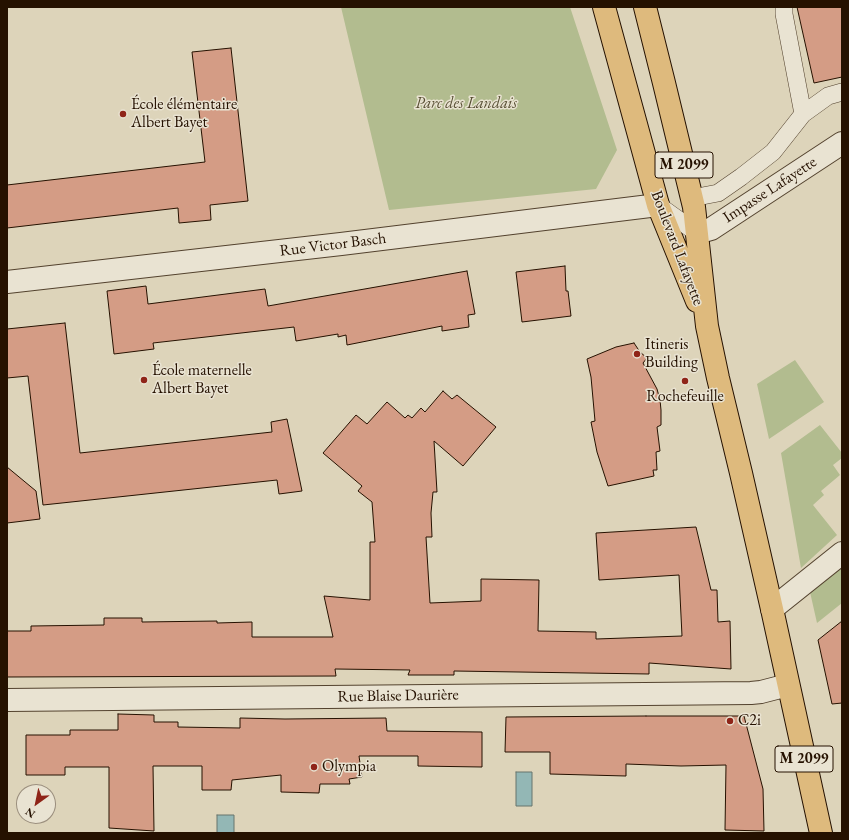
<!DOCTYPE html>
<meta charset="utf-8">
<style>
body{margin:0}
#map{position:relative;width:849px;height:840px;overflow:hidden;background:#ddd4ba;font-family:"EB Garamond",serif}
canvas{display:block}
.frame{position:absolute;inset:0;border:8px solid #251100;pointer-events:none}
.north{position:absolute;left:16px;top:784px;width:40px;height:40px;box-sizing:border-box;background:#e9e3d2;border:1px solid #9b8f7e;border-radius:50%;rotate:213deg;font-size:11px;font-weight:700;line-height:16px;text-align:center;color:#251100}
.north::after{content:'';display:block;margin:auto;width:14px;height:18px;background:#8f2418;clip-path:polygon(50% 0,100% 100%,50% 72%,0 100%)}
</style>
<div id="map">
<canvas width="849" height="840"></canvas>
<div class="frame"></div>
<div class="north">N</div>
</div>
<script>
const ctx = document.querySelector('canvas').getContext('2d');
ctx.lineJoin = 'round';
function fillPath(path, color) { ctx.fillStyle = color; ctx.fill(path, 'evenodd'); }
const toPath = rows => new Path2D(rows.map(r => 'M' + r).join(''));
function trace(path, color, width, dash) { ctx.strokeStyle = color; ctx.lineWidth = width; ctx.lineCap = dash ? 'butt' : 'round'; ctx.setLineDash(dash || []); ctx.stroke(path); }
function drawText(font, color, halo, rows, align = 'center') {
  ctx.font = font + ' "EB Garamond",serif'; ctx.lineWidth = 3; ctx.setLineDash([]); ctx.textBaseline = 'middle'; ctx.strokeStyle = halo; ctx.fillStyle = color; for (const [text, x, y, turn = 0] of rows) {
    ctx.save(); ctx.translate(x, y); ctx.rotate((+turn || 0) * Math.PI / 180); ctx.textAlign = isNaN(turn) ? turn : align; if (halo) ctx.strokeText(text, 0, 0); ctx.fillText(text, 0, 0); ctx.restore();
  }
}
fillPath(toPath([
 [341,7,570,7,617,150,596,189,389,210],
 [795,360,824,402,769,439,757,384],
 [820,425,842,453,842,458,833,465,840,475,821,491,824,495,813,505,837,535,801,568,781,453],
 [842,566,842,603,817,623,810,592]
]), '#b2bc8f');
const water = toPath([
 [516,772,532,772,532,806,516,806,516,772],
 [217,815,234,815,234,833,217,833,217,815]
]);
fillPath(water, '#93b7b5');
trace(water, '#67756d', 1);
const building = toPath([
 [797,7,842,7,842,77,814,83,797,7],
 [231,48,248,201,210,205,211,220,179,223,178,208,7,228,7,185,205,162,192,52,231,48],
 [565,266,566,291,568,291,571,316,522,322,516,272,565,266],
 [467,271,475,314,468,315,469,327,442,331,442,326,347,345,346,335,338,337,338,334,296,341,294,327,153,343,154,349,114,354,107,291,146,286,148,304,265,289,268,306,467,271],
 [65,323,80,453,272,432,271,422,287,419,302,491,279,494,277,480,43,505,28,376,7,378,7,329,65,323],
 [634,343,640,352,647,358,643,363,657,389,660,400,661,410,661,425,657,427,660,451,656,452,657,470,653,470,654,476,608,486,597,452,591,422,595,421,591,377,587,359,616,347,634,343],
 [443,391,452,399,457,395,496,427,463,466,434,441,437,492,433,492,431,513,432,537,426,537,430,603,481,601,481,579,539,580,538,631,596,632,596,639,682,636,679,575,599,580,596,533,696,527,711,590,717,590,718,622,730,621,731,669,649,663,649,674,454,671,454,675,408,675,410,670,335,669,336,676,7,677,7,631,31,631,31,626,104,625,104,618,142,618,142,622,217,621,217,623,252,622,252,637,333,637,324,596,370,600,370,542,375,542,372,502,358,491,362,486,323,453,356,415,367,424,387,402,405,418,408,415,412,418,421,408,425,412,443,391],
 [7,467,36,491,40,519,7,523,7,467],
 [842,621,842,703,832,704,818,640,842,621],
 [118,714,154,715,154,722,178,722,178,727,240,728,240,718,285,719,386,718,387,731,482,732,482,767,418,766,418,756,359,756,362,777,349,779,350,784,320,784,319,793,281,792,281,775,232,780,231,790,202,790,202,766,153,766,154,831,109,828,109,767,65,767,65,775,26,775,26,735,70,735,70,730,118,730,118,714],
 [646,716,744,716,763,789,764,831,725,830,726,765,681,766,626,764,626,776,550,774,550,752,505,752,506,717,646,716]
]);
fillPath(building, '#d49c85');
trace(building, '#251100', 1);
const lane = toPath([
 [784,7,784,14,803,114],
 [692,198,718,193,741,177,773,152,803,114,828,96,842,92],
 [658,205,697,233]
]);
const street = toPath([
 [697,233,711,229,842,143],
 [7,282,341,244,658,205],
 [772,609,842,553],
 [7,700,751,693,761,692,788,685]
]);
const primary = toPath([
 [604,7,658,205,697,301],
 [645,7,664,83,694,207,707,326,718,378,741,473,772,609,821,833]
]);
trace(lane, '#53422e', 18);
trace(street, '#53422e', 24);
trace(primary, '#251100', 24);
trace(lane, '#e9e3d2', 17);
trace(street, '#e9e3d2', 22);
trace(primary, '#deba7d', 22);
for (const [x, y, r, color] of [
 [123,114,4,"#8f2418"],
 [637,354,4,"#8f2418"],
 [144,380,4,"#8f2418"],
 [685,381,4,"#8f2418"],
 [730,721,4,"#8f2418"],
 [314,767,4,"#8f2418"]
]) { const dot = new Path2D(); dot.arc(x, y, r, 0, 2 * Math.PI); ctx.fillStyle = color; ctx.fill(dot); trace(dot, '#e9e3d2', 1.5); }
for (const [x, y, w] of [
 [684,165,58],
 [804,759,58]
]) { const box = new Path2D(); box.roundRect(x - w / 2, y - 13, w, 26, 3); ctx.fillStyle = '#e9e3d2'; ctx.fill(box); trace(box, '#251100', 1); }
drawText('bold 15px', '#251100', null, [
 ["M 2099",684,165],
 ["M 2099",804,759]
]);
drawText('italic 16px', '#564d32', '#e9e3d2', [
 ["Parc des Landais",466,104]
]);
drawText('16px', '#251100', '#e9e3d2', [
 ["École élémentaire",131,105],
 ["Albert Bayet",131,123],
 ["Itineris",645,345],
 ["Building",645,363],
 ["École maternelle",152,371],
 ["Albert Bayet",152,389],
 ["Rochefeuille",685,397,"center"],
 ["C2i",738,721],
 ["Olympia",322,767]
], 'left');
drawText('16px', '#251100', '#e9e3d2', [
 ["Impasse Lafayette",770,190,-33],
 ["Rue Victor Basch",333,245,-7],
 ["Boulevard Lafayette",677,248,69],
 ["Rue Blaise Daurière",398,696,-1]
]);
</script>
